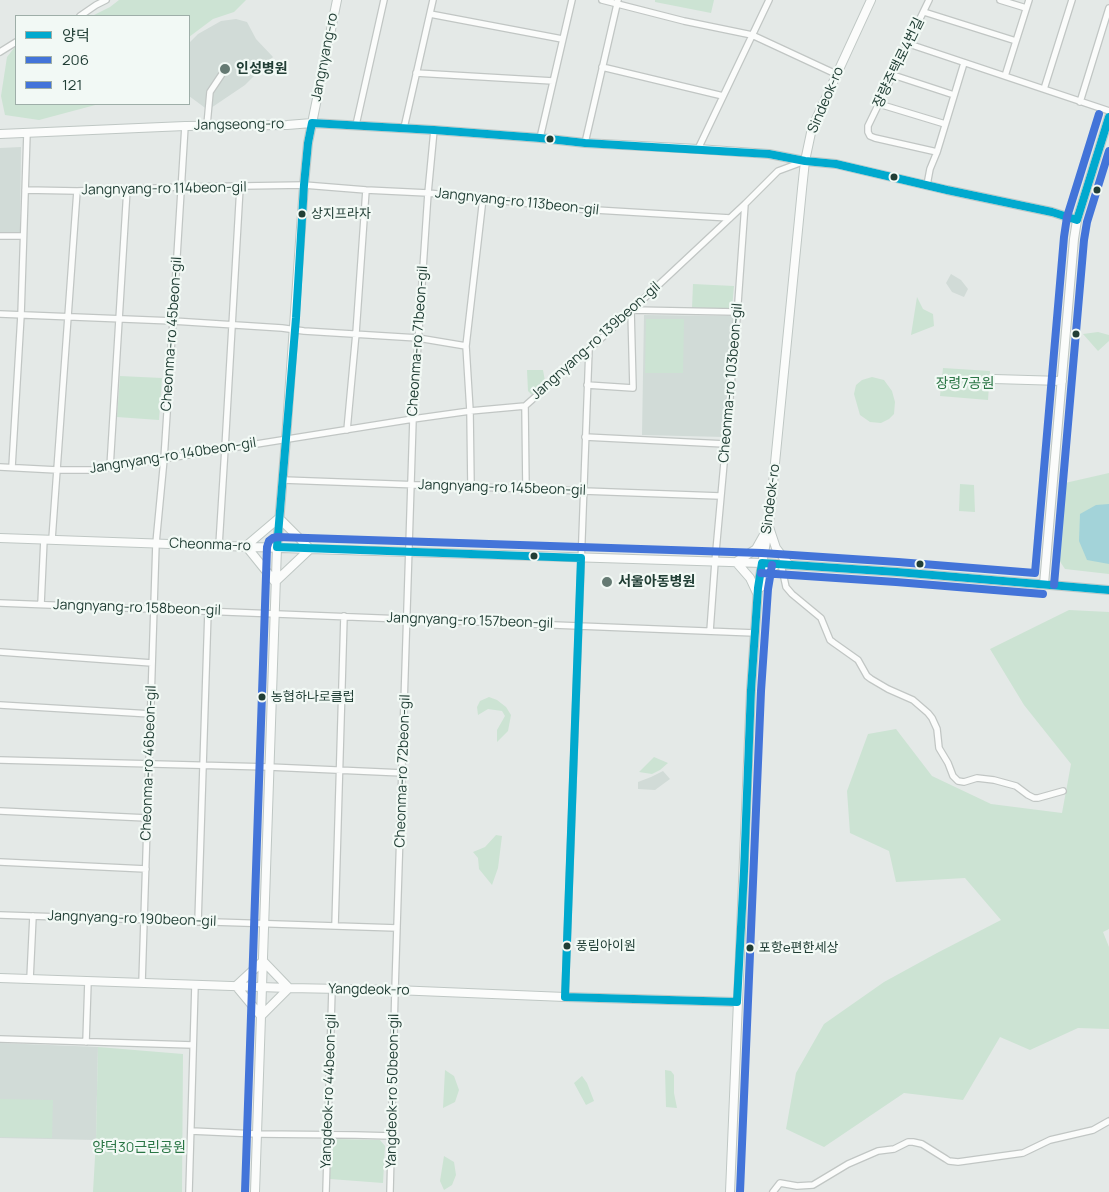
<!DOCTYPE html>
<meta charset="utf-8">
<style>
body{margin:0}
#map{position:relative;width:1109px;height:1192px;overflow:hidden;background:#e4e9e7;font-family:Manrope,"Noto Sans KR",sans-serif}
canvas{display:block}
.legend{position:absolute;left:15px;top:15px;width:175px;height:90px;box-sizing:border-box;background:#f2f9f5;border:1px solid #9eaea8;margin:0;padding:6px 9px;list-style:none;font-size:15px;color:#213e35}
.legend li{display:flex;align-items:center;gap:10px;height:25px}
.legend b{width:25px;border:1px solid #9eaea8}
</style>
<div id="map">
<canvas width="1109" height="1192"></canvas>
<ul class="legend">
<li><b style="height:6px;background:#00a9ce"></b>양덕</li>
<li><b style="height:6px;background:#4374d9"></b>206</li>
<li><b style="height:6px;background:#4374d9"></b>121</li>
</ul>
</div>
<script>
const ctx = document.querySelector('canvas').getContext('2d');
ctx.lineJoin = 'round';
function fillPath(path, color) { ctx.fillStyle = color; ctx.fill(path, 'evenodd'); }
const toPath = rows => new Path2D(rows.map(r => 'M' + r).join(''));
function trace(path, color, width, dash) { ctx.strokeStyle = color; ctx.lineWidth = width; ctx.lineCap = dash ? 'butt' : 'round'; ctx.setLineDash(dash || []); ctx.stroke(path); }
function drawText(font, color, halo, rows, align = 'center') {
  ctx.font = font + ' Manrope,"Noto Sans KR",sans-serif'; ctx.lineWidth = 4.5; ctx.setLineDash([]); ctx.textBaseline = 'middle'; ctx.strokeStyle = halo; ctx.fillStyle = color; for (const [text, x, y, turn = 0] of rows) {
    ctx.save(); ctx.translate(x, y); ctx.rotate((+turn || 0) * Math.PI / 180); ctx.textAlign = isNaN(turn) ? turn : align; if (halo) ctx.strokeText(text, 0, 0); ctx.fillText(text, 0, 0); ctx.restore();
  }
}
fillPath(toPath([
 [236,19,247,22,256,39,273,57,245,85,208,110,189,96,189,43,198,34,221,21],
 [21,147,20,232,0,233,0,148],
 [951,274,961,280,968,289,964,297,952,292,946,283],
 [644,315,734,316,724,437,642,435],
 [663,771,670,779,655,790,638,789,638,782,651,777],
 [0,1043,98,1047,96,1140,0,1138]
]), '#d1dbd7');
fillPath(toPath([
 [119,0,246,0,234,12,213,19,189,37,189,16,92,16,110,7],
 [655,0,714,0,711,13,655,2],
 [16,47,16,104,99,104,39,120,5,115,1,96,7,57,14,48],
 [693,284,734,286,732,308,692,308],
 [917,297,923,309,933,314,934,326,911,335],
 [646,319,684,319,683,373,645,373],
 [1098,332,1109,335,1109,341,1098,351,1083,334],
 [943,368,990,371,988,400,940,396],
 [527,370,543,370,545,381,532,395,528,391],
 [120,376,162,378,159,420,117,417],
 [872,377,884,380,892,391,895,402,894,414,889,419,881,423,870,422,860,415,854,394,856,385,862,380],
 [1109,473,1109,574,1065,569,1057,557,1065,483],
 [960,484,974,485,975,512,959,511],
 [1069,610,1109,612,1109,929,1103,932,1109,947,1109,1029,1078,1028,1030,1050,1000,1037,963,1100,904,1093,824,1147,786,1129,796,1073,824,1024,884,982,937,953,1001,920,965,878,896,882,889,851,850,833,847,791,868,734,896,729,932,776,991,804,1062,813,1071,764,1024,705,990,649],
 [489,697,497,700,506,707,511,715,508,731,497,742,497,730,505,716,502,711,488,709,478,715,477,707,480,701],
 [654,757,668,763,660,770,652,774,639,772],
 [496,835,502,836,498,868,492,885,479,869,478,858,473,852,485,847],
 [98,1047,183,1054,182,1192,93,1192,96,1140],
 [445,1070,454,1076,459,1090,455,1102,443,1108],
 [665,1070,671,1071,674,1075,674,1093,677,1108,666,1107],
 [582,1076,587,1083,594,1101,586,1105,574,1083],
 [0,1099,53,1100,52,1138,0,1137],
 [336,1139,380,1140,385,1146,383,1183,330,1179,331,1144],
 [444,1156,454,1162,456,1175,452,1185,444,1190,440,1181]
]), '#cce3d3');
fillPath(toPath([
 [1109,504,1109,564,1087,560,1079,541,1080,514,1096,505]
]), '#a3d3d9');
const street = toPath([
 [602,0,684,21,752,35,836,74],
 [929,0,868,126,868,132,870,136,875,138,937,152],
 [1000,0,1026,8],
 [924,12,1016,41],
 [430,14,562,39],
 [80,16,96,5,106,0],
 [909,44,1109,111],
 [0,52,16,42],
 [602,67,723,96],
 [416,73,553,81],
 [893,75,954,95],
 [1005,76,1029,0],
 [1044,89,1072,0],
 [1080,102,1109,8],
 [879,104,945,124],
 [207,125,210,92,224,71],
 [356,125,384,0],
 [404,128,433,0],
 [540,138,572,0],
 [585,143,618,0],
 [698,149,769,0],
 [927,185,930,169,937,152,964,63],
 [25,190,77,191,182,187,304,185,366,190,428,193,579,209,730,218],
 [0,236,23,236],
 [0,314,173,321,282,328,304,331,418,338,466,346],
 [587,385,633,388,631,310,737,312],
 [525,406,526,489],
 [347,430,356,333,366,190],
 [585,437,725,444],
 [0,467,57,470,94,470,413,419,470,411,525,406,605,335,745,204,778,171,805,161],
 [12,467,21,315,27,133],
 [110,467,127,189],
 [283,480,720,496],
 [471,487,470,411,466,346,483,198],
 [52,539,77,191],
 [219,545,225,448,240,187],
 [781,564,786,587,792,594,821,618,830,640,834,643,858,660,867,676,871,679,888,689,913,700,928,713,932,718,937,729,939,748,948,763,953,776,958,781,964,782,977,778,994,780,1016,786,1028,795,1034,798,1038,798,1063,791],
 [0,603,755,633],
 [41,604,44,539],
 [710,631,715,562,736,331,745,204],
 [0,652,152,663],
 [0,705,151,714],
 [0,760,269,767,403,773],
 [0,811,147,818],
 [0,862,146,869],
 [0,915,397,928],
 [198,922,208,611],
 [335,926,344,616],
 [30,979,33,916],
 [142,983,156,543,164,459,173,321,185,126],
 [565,997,589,349],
 [0,1039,193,1045],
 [86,1042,88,981],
 [191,1131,257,1134,355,1135,392,1136],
 [189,1192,195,985],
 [326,1192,332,989],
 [390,1192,395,990,413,419,428,193,434,130],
 [773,1192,780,1183,797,1186,813,1185,848,1164,878,1151,894,1149,908,1142,913,1142,922,1144,946,1159,949,1161,958,1162,1023,1153,1050,1140,1093,1130,1109,1121]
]);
const secondary = toPath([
 [0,134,185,126,287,125,312,123,434,130,540,138,585,143,698,149,769,154,805,161,836,164,947,190,1052,212,1077,220],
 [994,379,1062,381],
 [279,518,310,549],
 [769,527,776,548,789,565],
 [0,538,310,549,762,563,897,572,1109,590],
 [246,546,275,582],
 [246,546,279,518],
 [275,582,310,549],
 [1044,584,1074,239,1077,220,1109,117],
 [761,587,769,570,777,564],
 [757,593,750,578,736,562,756,549,765,533],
 [263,961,289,988,261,1016,236,986,263,961],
 [0,978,289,988,395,990,565,997,737,1002],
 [255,1192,277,547,286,439,304,185,308,143,337,0],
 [730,1192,751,690,758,588,769,524,802,189,805,161,812,128,871,0]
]);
trace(street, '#c1c6c4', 8);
trace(secondary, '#bfc7c4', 10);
trace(street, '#fbfcfb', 5.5);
trace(secondary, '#fbfcfb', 8);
trace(toPath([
 [1109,117,1077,220,1052,212,947,190,836,164,805,161,769,154,585,143,540,138,434,130,312,123,308,143,304,185,296,318,277,547,581,558,565,997,737,1002,744,871,751,690,758,588,762,563,897,572,1109,590]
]), '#00a9ce', 8);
trace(toPath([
 [761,573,896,582,1043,594],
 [1054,585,1084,240,1087,222,1109,151],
 [740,1192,761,691,768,589,772,565]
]), '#4374d9', 8);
trace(toPath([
 [245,1192,267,547,269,541,273,538,277,537,762,553,898,562,1035,573,1064,237,1067,217,1099,114]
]), '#4374d9', 8);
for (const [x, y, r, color] of [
 [225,69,6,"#657a73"],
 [550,139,4.5,"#213e35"],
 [894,177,4.5,"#213e35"],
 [1097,190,4.5,"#213e35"],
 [302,214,4.5,"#213e35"],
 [1076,334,4.5,"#213e35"],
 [534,556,4.5,"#213e35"],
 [920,564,4.5,"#213e35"],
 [607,582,6,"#657a73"],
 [262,697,4.5,"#213e35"],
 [567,946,4.5,"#213e35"],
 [750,948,4.5,"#213e35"]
]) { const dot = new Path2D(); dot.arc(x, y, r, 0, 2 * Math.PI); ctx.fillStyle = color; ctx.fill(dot); trace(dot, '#f2f9f5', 2); }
drawText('13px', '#213e35', '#f2f9f5', [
 ["상지프라자",311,214],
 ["농협하나로클럽",271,697],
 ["풍림아이원",576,946],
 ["포항e편한세상",759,948]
], 'left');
drawText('14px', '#213e35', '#f2f9f5', [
 ["Jangnyang-ro",325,57,-79],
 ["장량주택로4번길",899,63,-64],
 ["Sindeok-ro",826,100,-67],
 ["Jangseong-ro",239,125,-1],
 ["Jangnyang-ro 114beon-gil",164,189,-1],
 ["Jangnyang-ro 113beon-gil",517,202,6],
 ["Cheonma-ro 45beon-gil",172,334,-86],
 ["Cheonma-ro 71beon-gil",418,341,-86],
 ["Jangnyang-ro 139beon-gil",596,341,-42],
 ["Cheonma-ro 103beon-gil",731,383,-85],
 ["Jangnyang-ro 140beon-gil",173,456,-9],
 ["Jangnyang-ro 145beon-gil",502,488,2],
 ["Sindeok-ro",771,499,-83],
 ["Cheonma-ro",210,545,2],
 ["Jangnyang-ro 158beon-gil",137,608,2],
 ["Jangnyang-ro 157beon-gil",470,621,2],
 ["Cheonma-ro 46beon-gil",149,763,-88],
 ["Cheonma-ro 72beon-gil",403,771,-88],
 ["Jangnyang-ro 190beon-gil",132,919,2],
 ["Yangdeok-ro",369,990,1],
 ["Yangdeok-ro 44beon-gil",329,1091,-88],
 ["Yangdeok-ro 50beon-gil",393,1091,-89]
]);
drawText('bold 14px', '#213e35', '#f2f9f5', [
 ["인성병원",236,69],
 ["서울아동병원",618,582]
], 'left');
drawText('14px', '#2a7645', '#f2f9f5', [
 ["장령7공원",965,384],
 ["양덕30근린공원",139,1148]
]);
</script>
